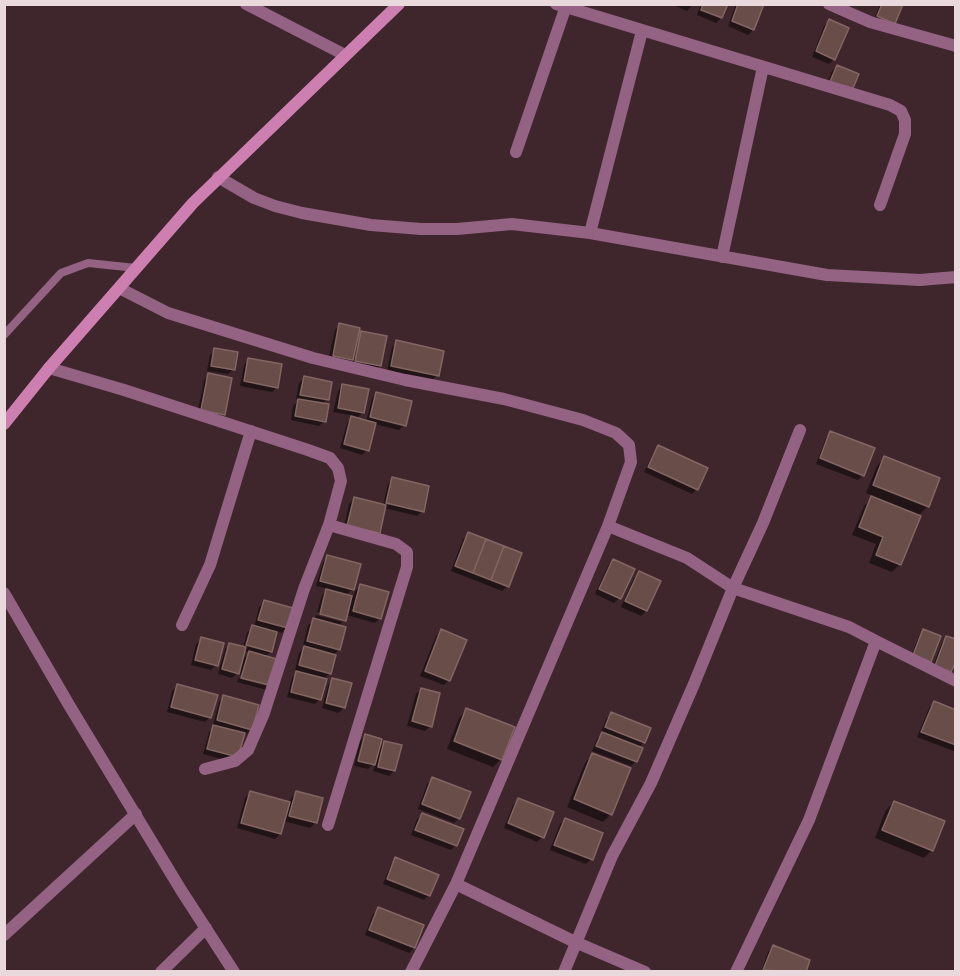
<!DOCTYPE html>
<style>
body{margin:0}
#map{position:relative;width:960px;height:976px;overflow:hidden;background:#3f262c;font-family:Quicksand,sans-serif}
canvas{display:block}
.frame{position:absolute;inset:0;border:6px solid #ead9dc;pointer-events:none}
</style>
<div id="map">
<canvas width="960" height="976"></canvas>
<div class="frame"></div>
</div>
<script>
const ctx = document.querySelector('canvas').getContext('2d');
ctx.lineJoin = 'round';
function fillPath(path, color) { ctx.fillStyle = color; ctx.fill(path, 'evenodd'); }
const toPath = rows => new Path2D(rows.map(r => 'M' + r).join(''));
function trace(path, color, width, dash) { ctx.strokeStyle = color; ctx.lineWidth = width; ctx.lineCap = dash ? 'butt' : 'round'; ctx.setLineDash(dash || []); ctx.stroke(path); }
fillPath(toPath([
 [671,4,693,4,687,11],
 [701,4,726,4,721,18,716,23,697,15],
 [736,4,763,4,753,30,748,35,728,26],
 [880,4,901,4,894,23,873,22],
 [829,21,834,59,829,64,812,57,824,26],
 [837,66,857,75,825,89,832,71],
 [340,325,356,339,361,333,380,366,375,371,351,366,352,358,346,365,328,361,335,330],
 [397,342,437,375,432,380,387,371,392,347],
 [215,350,234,369,228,374,207,371,210,355],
 [249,360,277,387,272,392,240,386,244,365],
 [209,375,223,414,218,419,197,415,204,380],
 [304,378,327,399,322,405,324,421,319,426,291,420,293,406,299,400,296,399,299,383],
 [343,385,363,412,356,419,366,422,372,398,377,393,404,425,399,430,374,424,367,450,362,455,340,448,347,423,354,416,333,412,338,391],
 [831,433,863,475,858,480,816,464,826,438],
 [659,447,697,489,692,494,644,472,654,452],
 [884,458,928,506,918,516,900,564,892,572,869,563,876,544,852,535,864,506,874,496,866,493,877,466],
 [393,479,422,511,417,516,384,508,378,533,373,538,343,531,349,504,354,499,383,505,388,484],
 [469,534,508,586,502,591,451,571,463,539],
 [328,557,353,589,346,595,353,597,355,591,360,586,380,618,375,623,346,615,343,622,343,619,317,612,322,595,328,589,316,586,323,562],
 [613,560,619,598,614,603,595,594,608,566],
 [639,573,659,582,646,611,641,616,621,607,634,578],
 [264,602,287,627,282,633,276,631,271,651,265,657,270,684,239,675,241,670,232,678,218,674,225,649,230,644,243,648,247,632,254,628,259,607],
 [244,651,250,652,241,661],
 [316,615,343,622,338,626,339,650,333,655,330,673,323,679,320,699,315,704,287,697,292,678,298,671,295,670,299,653,305,647,303,646,308,625,315,620],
 [441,631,449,680,444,685,420,676,436,636],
 [924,631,925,666,909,660,919,636],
 [947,638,950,671,931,671,942,643],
 [202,639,216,665,211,670,191,665,196,644],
 [238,678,270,687,267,690,237,682],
 [333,680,350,684,344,708,338,713,322,708,328,685],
 [177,686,210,717,205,722,167,712,172,691],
 [421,689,430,726,425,731,407,726,416,694],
 [224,697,251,729,246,734,243,733,232,762,203,754,209,732,215,726,213,725,219,702],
 [934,703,956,712,956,752,917,737,929,708],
 [466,710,501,759,493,767,447,749,459,718],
 [611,714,644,742,638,748,636,761,631,766,592,751,597,739,603,733,601,732,606,719],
 [365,736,377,750,385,742,394,771,389,776,373,771,376,762,368,769,354,766,360,741],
 [592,755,611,814,603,822,567,807,585,763],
 [432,779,459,818,454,823,418,809,427,784],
 [250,793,289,804,291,798,296,793,315,823,310,828,283,821,280,834,275,839,237,828,245,798],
 [518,800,542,837,537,842,504,828,513,805],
 [894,802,932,850,924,858,875,838,886,810],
 [422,814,456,845,451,850,411,835,417,819],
 [565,819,591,859,586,864,550,850,560,824],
 [396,859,429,895,424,900,383,884,391,864],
 [379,909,414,948,409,953,365,935,373,914],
 [773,947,804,972,761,972,768,952]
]), '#0007');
const building = toPath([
 [703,4,728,4,722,18,701,10,703,4],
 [738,4,764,4,754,30,732,21,738,4],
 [882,4,903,4,895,24,877,16,882,4],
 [829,19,849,28,835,60,816,51,829,19],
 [837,65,859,74,851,93,829,84,837,65],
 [339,323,360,328,353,360,333,356,339,323],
 [361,331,387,336,381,366,355,361,361,331],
 [396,340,444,351,439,376,391,366,396,340],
 [214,348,238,352,235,370,211,366,214,348],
 [248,358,282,364,278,388,244,381,248,358],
 [208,373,232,378,225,415,201,410,208,373],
 [304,376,332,382,329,400,300,395,304,376],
 [342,384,369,389,364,413,338,408,342,384],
 [376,392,412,401,406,426,370,417,376,392],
 [298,399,329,404,326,422,295,416,298,399],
 [351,416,376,423,369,451,344,444,351,416],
 [830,431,875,448,864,476,820,458,830,431],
 [658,445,708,468,698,490,648,467,658,445],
 [884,456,940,478,929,507,873,485,884,456],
 [392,477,429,486,424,512,386,503,392,477],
 [871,496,921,516,901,565,876,555,883,537,859,527,871,496],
 [354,497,386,505,380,533,347,526,354,497],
 [468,532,486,539,473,573,455,566,468,532],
 [486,539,504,546,491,580,473,573,486,539],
 [504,546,522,553,509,587,491,580,504,546],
 [327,555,361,564,354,590,320,581,327,555],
 [613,559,635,569,621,599,599,589,613,559],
 [639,571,661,581,647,611,625,601,639,571],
 [360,584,389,592,381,619,353,611,360,584],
 [326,589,352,596,346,621,320,614,326,589],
 [264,600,293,608,288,628,258,620,264,600],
 [313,618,346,627,340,650,307,641,313,618],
 [252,625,277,632,272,652,246,645,252,625],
 [441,629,467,640,450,681,425,671,441,629],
 [923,629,941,636,931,662,913,655,923,629],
 [946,636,956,639,956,661,951,672,935,666,946,636],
 [201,637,224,643,218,666,195,660,201,637],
 [229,643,246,647,239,674,222,669,229,643],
 [304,646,336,655,331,674,299,665,304,646],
 [249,651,280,660,273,686,241,678,249,651],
 [296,671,327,679,321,700,291,692,296,671],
 [332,678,352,683,345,708,326,703,332,678],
 [177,684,218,695,211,718,171,707,177,684],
 [421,688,440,693,432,727,412,721,421,688],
 [223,695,259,705,252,730,217,720,223,695],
 [934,701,956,710,956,745,921,732,934,701],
 [466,708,515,727,502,760,454,741,466,708],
 [611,712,651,728,645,743,605,727,611,712],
 [213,725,245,733,238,757,207,749,213,725],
 [602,732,643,748,637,762,596,746,602,732],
 [365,734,382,739,375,765,358,761,365,734],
 [384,741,402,745,395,771,378,767,384,741],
 [592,753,631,768,612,815,574,799,592,753],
 [432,777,471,792,460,819,422,804,432,777],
 [250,791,290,802,281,834,241,823,250,791],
 [296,791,323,798,317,823,289,816,296,791],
 [518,798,554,812,544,838,508,823,518,798],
 [894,801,945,821,933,851,882,830,894,801],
 [422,813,464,829,457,846,415,830,422,813],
 [565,818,603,833,593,860,554,845,565,818],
 [395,857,439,875,430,896,387,879,395,857],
 [378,907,424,925,415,948,369,930,378,907],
 [773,945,810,960,806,972,763,970,773,945]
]);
fillPath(building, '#694d49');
trace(building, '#836662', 1.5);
trace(toPath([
 [4,335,61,273,88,263,136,268]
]), '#946383', 8);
trace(toPath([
 [246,4,345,55],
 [556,4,890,105,901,111,905,120,905,134,880,205],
 [829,4,870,22,956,46],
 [516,152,565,9],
 [218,177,254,198,275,206,302,213,371,225,421,229,457,229,512,224,590,233,827,275,920,280,956,277],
 [590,233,642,31],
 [722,257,763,67],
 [119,288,168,313,313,358,405,380,504,399,583,420,616,433,629,445,631,462,608,526,456,884,575,942,645,972],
 [49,368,124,390,308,450,330,458,338,468,341,481,329,525,304,589,264,713,248,750,235,761,205,769],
 [608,526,687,558,733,588,849,627,876,641,809,820,736,972],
 [4,593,69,705,181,890,234,972],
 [182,625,210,565,251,431],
 [876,641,956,681],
 [328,825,407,567,407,552,396,544,329,525],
 [4,935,136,814],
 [161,972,206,928],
 [411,972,456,884],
 [564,972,612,856,651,783,694,684,733,588,763,523,800,430]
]), '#946383', 12);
trace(toPath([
 [4,424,49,368,193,203,399,4]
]), '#cd7fb2', 12);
</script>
